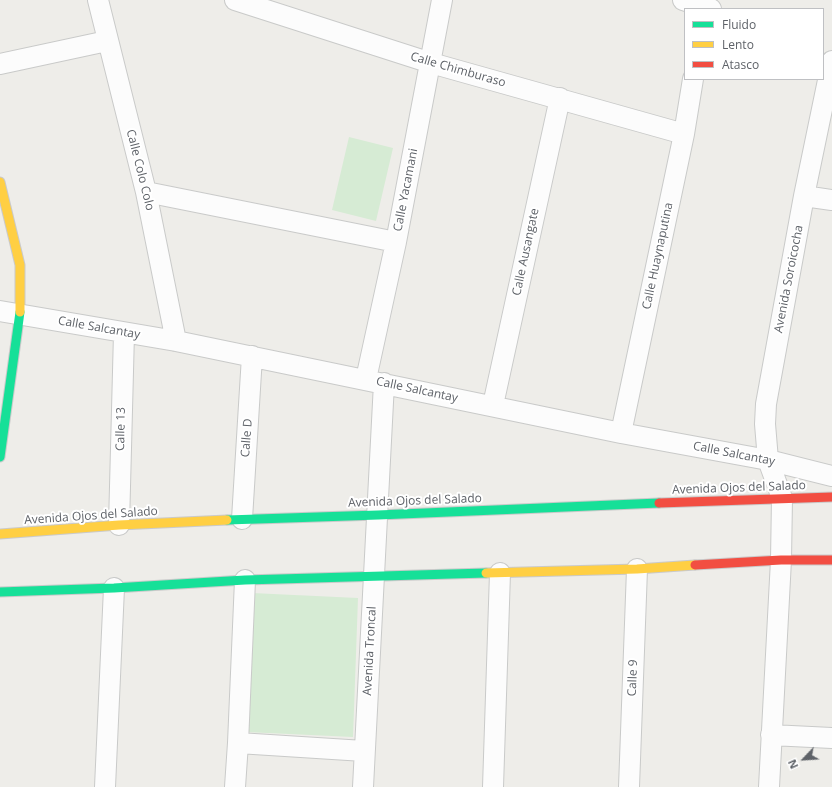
<!DOCTYPE html>
<style>
body{margin:0}
#map{position:relative;width:832px;height:787px;overflow:hidden;background:#eeede9;font-family:"Open Sans",sans-serif}
canvas{display:block}
.legend{position:absolute;left:684px;top:8px;width:140px;height:72px;box-sizing:border-box;background:#fff;border:1px solid #bfc0c3;margin:0;padding:5px 7px;list-style:none;font-size:12px;color:#5e6268}
.legend li{display:flex;align-items:center;gap:8px;height:20px}
.legend b{width:20px;border:1px solid #bfc0c3}
.north{position:absolute;left:784px;top:739px;width:40px;height:40px;-webkit-text-stroke:3px #fff;paint-order:stroke;rotate:245deg;font-size:11px;font-weight:700;line-height:16px;text-align:center;color:#5e6268}
.north::after{content:'';display:block;margin:auto;width:14px;height:18px;background:#5e6268;clip-path:polygon(50% 0,100% 100%,50% 72%,0 100%)}
</style>
<div id="map">
<canvas width="832" height="787"></canvas>
<ul class="legend">
<li><b style="height:5px;background:#16e098"></b>Fluido</li>
<li><b style="height:5px;background:#ffcf43"></b>Lento</li>
<li><b style="height:5px;background:#f24e42"></b>Atasco</li>
</ul>
<div class="north">N</div>
</div>
<script>
const ctx = document.querySelector('canvas').getContext('2d');
ctx.lineJoin = 'round';
function fillPath(path, color) { ctx.fillStyle = color; ctx.fill(path, 'evenodd'); }
const toPath = rows => new Path2D(rows.map(r => 'M' + r).join(''));
function trace(path, color, width, dash) { ctx.strokeStyle = color; ctx.lineWidth = width; ctx.lineCap = dash ? 'butt' : 'round'; ctx.setLineDash(dash || []); ctx.stroke(path); }
function drawText(font, color, halo, rows, align = 'center') {
  ctx.font = font + ' "Open Sans",sans-serif'; ctx.lineWidth = 4; ctx.setLineDash([]); ctx.textBaseline = 'middle'; ctx.strokeStyle = halo; ctx.fillStyle = color; for (const [text, x, y, turn = 0] of rows) {
    ctx.save(); ctx.translate(x, y); ctx.rotate((+turn || 0) * Math.PI / 180); ctx.textAlign = isNaN(turn) ? turn : align; if (halo) ctx.strokeText(text, 0, 0); ctx.fillText(text, 0, 0); ctx.restore();
  }
}
fillPath(toPath([
 [349,137,393,148,376,221,332,210],
 [252,593,358,598,353,737,246,732]
]), '#d6ebd4');
const street = toPath([
 [98,0,146,192,176,341],
 [235,0,431,63,684,134],
 [683,0,711,9],
 [0,64,107,41],
 [146,192,396,242],
 [804,196,832,200],
 [0,311,176,341,621,433,768,460,832,476],
 [366,379,396,242,442,0],
 [493,405,560,98],
 [621,433,684,134,693,79],
 [242,519,252,356],
 [119,525,124,333],
 [771,735,832,738],
 [238,743,364,751],
 [105,787,114,588],
 [235,787,238,743,245,580],
 [363,787,384,383],
 [493,787,500,573],
 [629,787,637,569],
 [769,787,781,560,782,498,768,460,765,424,766,404,804,196,832,61]
]);
const fast = toPath([
 [0,457,20,312],
 [227,520,378,515,659,503],
 [0,592,114,588,245,580,486,573]
]);
const slow = toPath([
 [0,182,20,265,20,312],
 [0,534,119,525,227,520],
 [486,573,637,569,695,565]
]);
const jam = toPath([
 [659,503,832,497],
 [695,565,781,560,832,560]
]);
trace(street, '#c9cac9', 22);
trace(fast, '#cacaca', 11);
trace(slow, '#cacaca', 11);
trace(jam, '#cacaca', 11);
trace(street, '#fcfcfc', 20);
trace(fast, '#16e098', 9);
trace(slow, '#ffcf43', 9);
trace(jam, '#f24e42', 9);
drawText('12px', '#5e6268', '#fff', [
 ["Calle Chimburaso",458,70,16],
 ["Calle Colo Colo",140,170,76],
 ["Calle Yacamani",406,190,-79],
 ["Calle Ausangate",526,252,-78],
 ["Calle Huaynaputina",658,256,-78],
 ["Avenida Soroicocha",789,279,-79],
 ["Calle Salcantay",99,328,10],
 ["Calle Salcantay",417,390,12],
 ["Calle 13",121,429,-89],
 ["Calle D",247,438,-86],
 ["Calle Salcantay",734,454,11],
 ["Avenida Ojos del Salado",739,488,-2],
 ["Avenida Ojos del Salado",415,501,-2],
 ["Avenida Ojos del Salado",91,516,-4],
 ["Avenida Troncal",370,651,-87],
 ["Calle 9",633,678,-88]
]);
</script>
